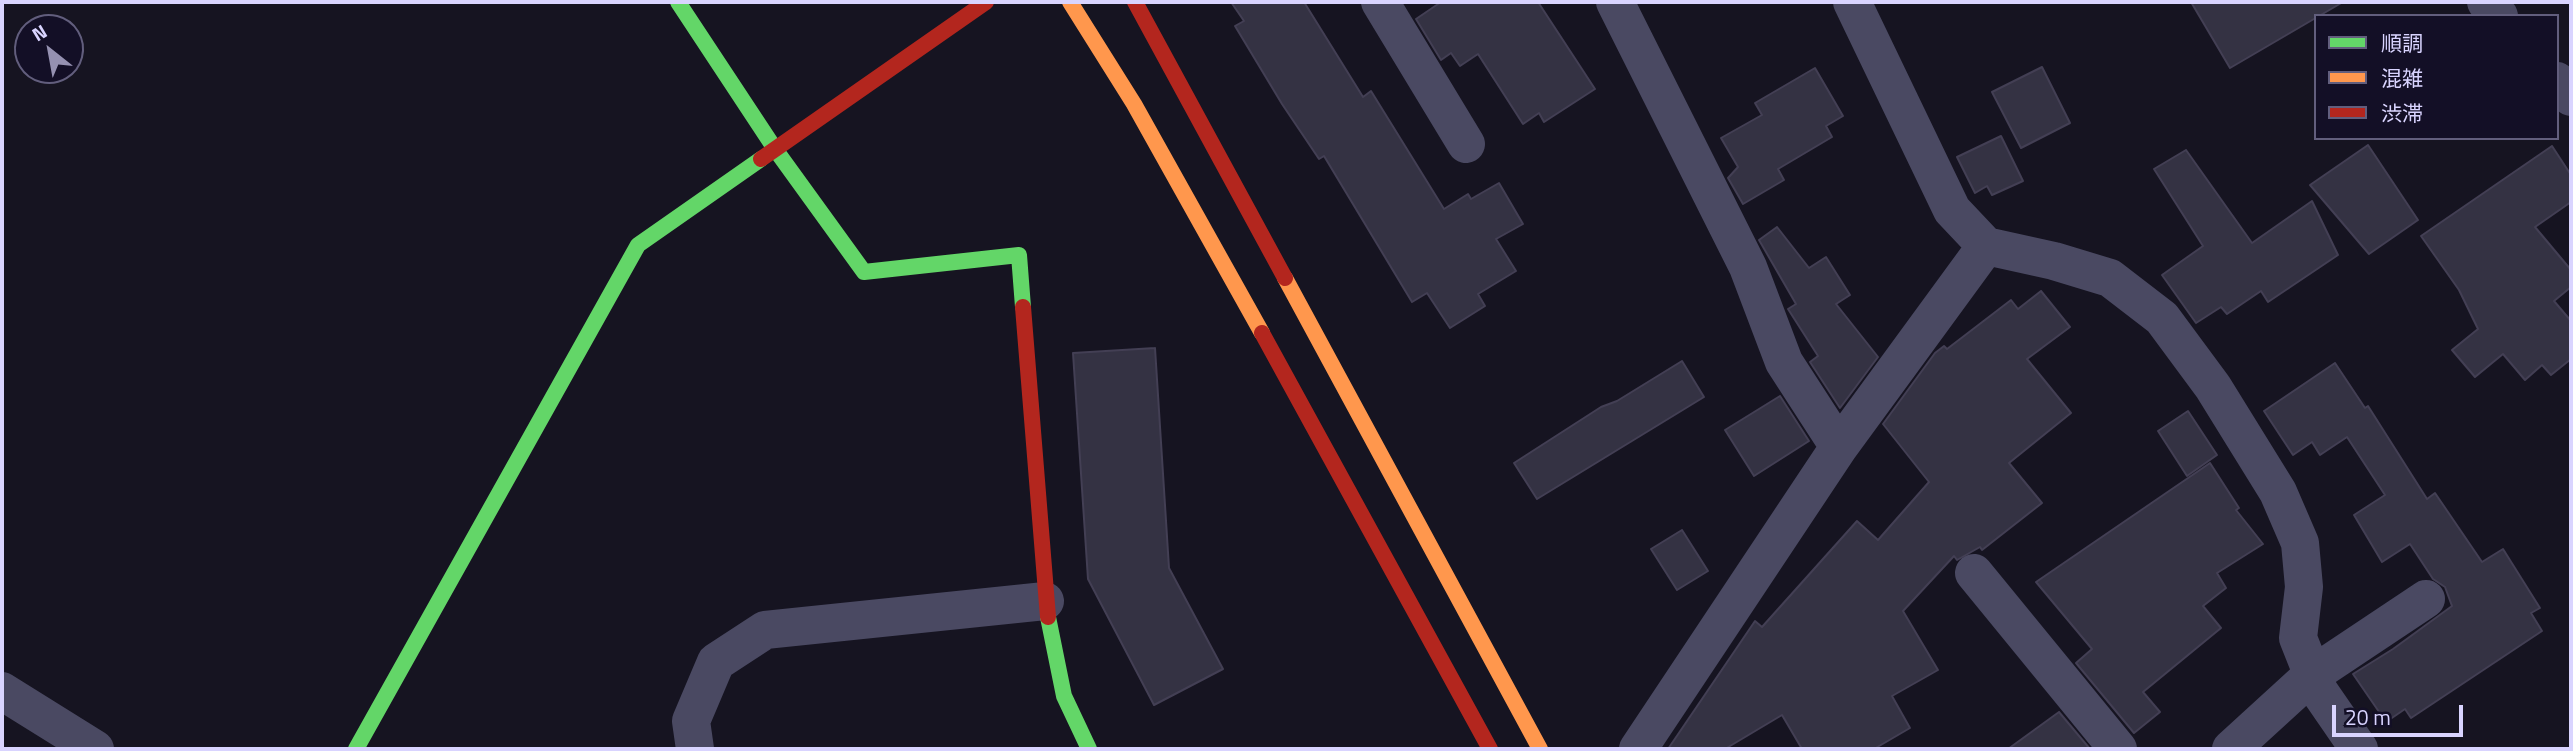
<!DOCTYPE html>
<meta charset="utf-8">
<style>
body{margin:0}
#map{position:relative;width:2573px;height:751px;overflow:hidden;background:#161421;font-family:"Titillium Web","Noto Sans JP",sans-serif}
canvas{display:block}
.frame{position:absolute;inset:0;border:4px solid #d9d4ff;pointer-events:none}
.legend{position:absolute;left:2314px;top:14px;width:245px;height:126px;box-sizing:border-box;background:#130f26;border:2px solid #625e7d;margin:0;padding:9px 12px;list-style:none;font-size:21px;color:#d9d4ff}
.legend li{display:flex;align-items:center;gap:14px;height:35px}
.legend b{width:35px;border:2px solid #625e7d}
.north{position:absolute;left:14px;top:14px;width:70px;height:70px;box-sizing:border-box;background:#130f26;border:2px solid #625e7d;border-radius:50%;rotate:329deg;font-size:19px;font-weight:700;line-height:28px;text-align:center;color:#d9d4ff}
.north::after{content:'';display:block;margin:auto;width:24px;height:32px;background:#9591b1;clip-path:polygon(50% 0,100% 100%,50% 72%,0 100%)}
.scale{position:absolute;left:2332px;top:705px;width:131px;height:32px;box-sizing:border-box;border:4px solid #d9d4ff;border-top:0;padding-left:9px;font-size:21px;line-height:24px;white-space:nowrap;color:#d9d4ff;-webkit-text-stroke:5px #130f26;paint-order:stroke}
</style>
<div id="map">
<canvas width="2573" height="751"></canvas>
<div class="frame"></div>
<ul class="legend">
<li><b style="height:9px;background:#63d668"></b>順調</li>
<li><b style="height:9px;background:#ff974d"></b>混雑</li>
<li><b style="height:9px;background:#b3261e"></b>渋滞</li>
</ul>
<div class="north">N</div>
<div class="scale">20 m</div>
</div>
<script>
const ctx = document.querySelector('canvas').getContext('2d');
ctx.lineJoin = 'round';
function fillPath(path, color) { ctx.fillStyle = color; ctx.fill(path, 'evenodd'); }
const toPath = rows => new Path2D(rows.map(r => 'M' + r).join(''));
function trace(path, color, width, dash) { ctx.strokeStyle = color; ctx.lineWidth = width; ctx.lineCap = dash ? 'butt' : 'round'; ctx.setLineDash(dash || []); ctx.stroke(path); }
const building = toPath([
 [1231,2,1304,2,1363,97,1371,91,1444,209,1468,194,1471,199,1499,183,1523,224,1496,239,1516,271,1478,294,1485,306,1450,328,1427,293,1412,302,1324,156,1319,159,1282,104,1235,26,1244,21,1231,2],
 [1441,2,1538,2,1595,89,1544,122,1539,113,1523,124,1478,54,1460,66,1451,53,1441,60,1416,19,1441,2],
 [2191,2,2343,2,2230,68,2191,2],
 [2042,67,2070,123,2021,148,1992,92,2042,67],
 [1815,68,1843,116,1826,126,1832,137,1778,169,1784,180,1743,204,1728,178,1738,167,1721,138,1762,115,1755,103,1815,68],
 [2001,136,2023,181,1992,195,1987,186,1975,193,1957,157,2001,136],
 [2368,145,2418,220,2369,254,2310,185,2368,145],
 [2552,146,2571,175,2571,202,2535,227,2571,270,2571,287,2554,301,2571,321,2571,359,2551,375,2542,365,2525,380,2503,354,2475,377,2452,350,2478,329,2459,290,2421,236,2552,146],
 [2186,150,2252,243,2312,201,2338,255,2268,302,2261,291,2227,314,2221,307,2196,323,2162,275,2203,246,2154,169,2186,150],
 [1777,227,1809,268,1826,257,1850,295,1836,304,1878,357,1840,408,1810,362,1818,356,1788,309,1796,304,1759,240,1777,227],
 [2041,291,2070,327,2027,359,2071,413,2009,463,2042,503,1982,550,1980,547,1957,560,1954,556,1903,611,1938,670,1892,696,1910,728,1874,749,1802,749,1782,715,1725,749,1668,749,1755,621,1762,627,1857,521,1878,540,1929,482,1883,424,1935,353,1944,346,1947,349,2011,300,2018,309,2041,291],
 [1155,348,1169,568,1223,669,1154,705,1088,579,1073,353,1155,348],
 [1682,361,1704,397,1537,499,1514,463,1601,407,1617,401,1682,361],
 [2335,363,2365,408,2368,406,2427,499,2435,493,2482,562,2503,549,2540,608,2531,613,2542,631,2411,718,2405,709,2386,722,2353,674,2393,649,2452,606,2445,587,2433,579,2410,544,2382,562,2354,515,2385,495,2347,437,2320,455,2312,442,2293,455,2264,411,2335,363],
 [1780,396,1809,441,1754,476,1725,430,1780,396],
 [2188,411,2217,455,2187,476,2158,431,2188,411],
 [2210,463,2239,508,2236,510,2263,544,2217,573,2226,588,2203,606,2221,628,2143,692,2160,712,2134,733,2076,663,2092,649,2036,582,2210,463],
 [1682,530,1708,571,1677,590,1651,549,1682,530],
 [2059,712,2090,749,2008,749,2059,712]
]);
fillPath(building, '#343243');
trace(building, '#433f54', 2);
trace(toPath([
 [1380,2,1466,144],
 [1615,2,1748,267,1784,362,1839,447],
 [1852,2,1952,210,1986,246,2054,261,2110,278,2162,318,2213,387,2278,492,2300,543,2304,587,2298,638,2319,691,2359,749],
 [2486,2,2499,16],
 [2557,81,2571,97],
 [1974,573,2118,749],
 [2,691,95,749],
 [695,749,691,721,716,662,765,630,1045,601],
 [1638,749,1839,447,1986,246],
 [2231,749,2312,675,2426,599]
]), '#4a4962', 38);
trace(toPath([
 [678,2,775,149,864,272,1019,255,1023,307],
 [1048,617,1064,696,1089,749],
 [356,749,638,245,761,159]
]), '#63d668', 16);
trace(toPath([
 [1070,2,1134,104,1262,333],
 [1285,278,1540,749]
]), '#ff974d', 16);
trace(toPath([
 [1135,2,1285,278],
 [761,159,986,2],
 [1023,307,1048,617],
 [1262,333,1490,749]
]), '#b3261e', 16);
</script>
